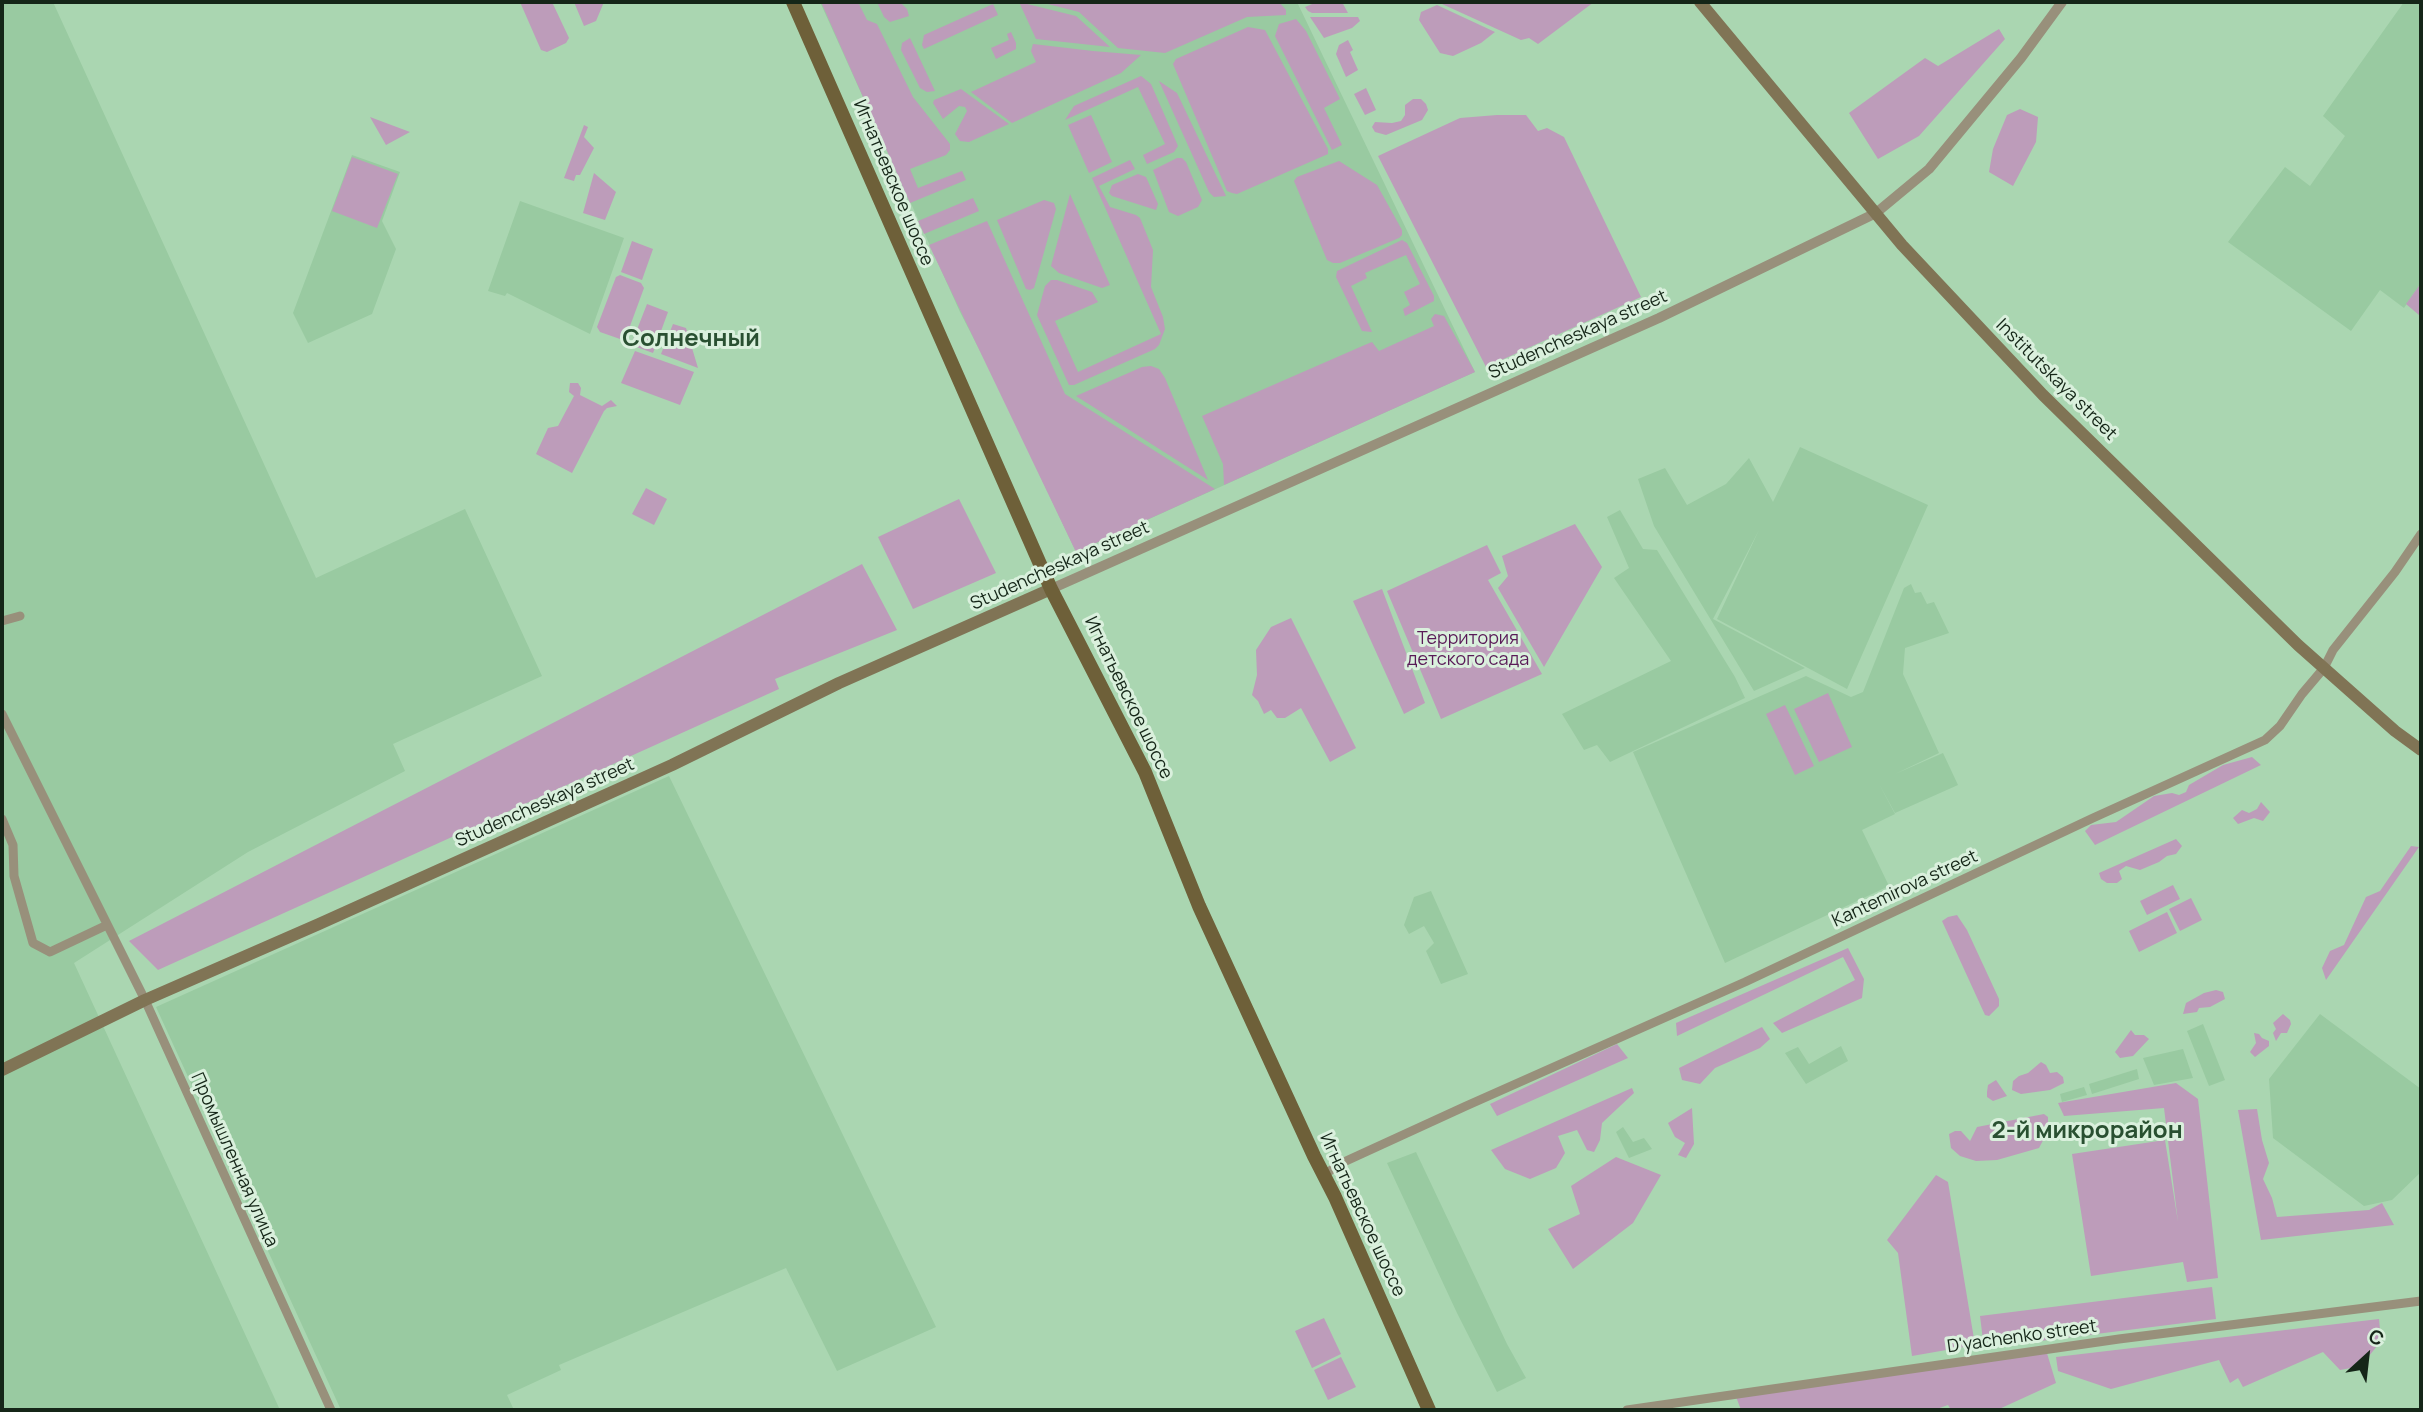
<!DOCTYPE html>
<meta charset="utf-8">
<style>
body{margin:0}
#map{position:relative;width:2423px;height:1412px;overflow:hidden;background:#aad6b1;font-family:Manrope,sans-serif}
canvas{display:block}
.frame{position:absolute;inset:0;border:4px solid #152618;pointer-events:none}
.north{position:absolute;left:2332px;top:1321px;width:70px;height:70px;-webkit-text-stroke:5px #daf0dd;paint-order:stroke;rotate:27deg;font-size:19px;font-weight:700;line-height:28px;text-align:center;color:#152618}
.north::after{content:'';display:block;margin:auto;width:24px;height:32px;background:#152618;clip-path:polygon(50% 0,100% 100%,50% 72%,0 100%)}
</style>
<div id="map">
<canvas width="2423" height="1412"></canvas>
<div class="frame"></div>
<div class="north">С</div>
</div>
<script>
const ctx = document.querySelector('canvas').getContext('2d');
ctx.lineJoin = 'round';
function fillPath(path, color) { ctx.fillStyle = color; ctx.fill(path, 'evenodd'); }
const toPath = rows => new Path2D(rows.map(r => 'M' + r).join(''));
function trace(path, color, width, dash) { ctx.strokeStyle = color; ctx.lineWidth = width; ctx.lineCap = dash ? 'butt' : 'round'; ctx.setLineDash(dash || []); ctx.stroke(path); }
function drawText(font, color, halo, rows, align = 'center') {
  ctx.font = font + ' Manrope,sans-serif'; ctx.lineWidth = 6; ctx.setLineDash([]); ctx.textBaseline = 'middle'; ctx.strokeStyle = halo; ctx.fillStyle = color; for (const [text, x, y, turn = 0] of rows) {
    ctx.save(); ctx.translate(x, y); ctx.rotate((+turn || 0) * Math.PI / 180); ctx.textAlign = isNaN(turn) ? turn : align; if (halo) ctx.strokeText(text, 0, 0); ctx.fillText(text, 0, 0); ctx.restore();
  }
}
fillPath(toPath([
 [2,2,53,2,316,578,465,509,542,676,393,744,405,771,248,852,74,963,280,1410,2,1410],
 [820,2,1297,2,1475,372,1076,552,994,378,960,312],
 [2404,2,2421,2,2421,283,2404,308,2380,290,2351,331,2228,242,2285,167,2310,186,2345,136,2323,116],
 [352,155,400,172,382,221,396,249,372,314,308,343,293,313],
 [520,201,624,238,590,334,507,293,505,296,488,291],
 [1800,447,1928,505,1847,689,1717,619,1759,530,1713,619,1805,668,1754,691,1654,526,1638,479,1665,468,1687,505,1726,484,1749,458,1773,502],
 [1620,510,1643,549,1657,550,1735,677,1745,698,1610,762,1597,745,1584,750,1562,714,1671,661,1614,578,1629,568,1607,517],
 [1911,584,1915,593,1921,592,1927,604,1934,602,1949,633,1905,648,1903,674,1939,753,1895,774,1943,753,1958,785,1895,813,1878,782,1895,814,1862,830,1889,886,1725,963,1633,752,1806,676,1851,697,1863,692,1904,588],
 [669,776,936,1327,837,1371,786,1268,559,1365,561,1370,507,1395,514,1410,341,1410,156,1007],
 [1431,891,1468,974,1441,984,1426,951,1434,943,1424,926,1409,934,1404,925,1414,897],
 [2320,1014,2421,1089,2421,1172,2392,1200,2364,1206,2273,1138,2269,1079],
 [2203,1024,2225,1080,2209,1086,2187,1031],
 [1841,1046,1848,1061,1806,1084,1785,1053,1798,1047,1809,1064],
 [2183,1049,2193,1078,2154,1085,2143,1058],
 [2137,1069,2139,1079,2092,1094,2089,1084],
 [2084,1087,2087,1095,2062,1102,2060,1094],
 [1623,1127,1633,1142,1644,1138,1652,1149,1629,1158,1616,1132],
 [1416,1152,1507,1344,1526,1378,1497,1392,1457,1313,1387,1163]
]), '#99caa1');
fillPath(toPath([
 [520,2,552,2,569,38,566,43,547,52,541,50],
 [574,2,604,2,596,21,584,26],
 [821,2,858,2,867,20,877,24,913,97,950,144,950,150,946,155,910,169,918,188,962,171,966,180,910,203],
 [877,2,900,2,907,9,909,16,890,22,884,17],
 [1019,2,1076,16,1110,47,1036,39],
 [1040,2,1279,2,1286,10,1286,15,1247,17,1165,53,1118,48,1079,12],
 [1317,2,1342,2,1348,13,1312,13,1308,11,1305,7],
 [1448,2,1594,2,1538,44,1529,38,1521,40,1442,4],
 [993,4,998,15,924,49,922,45,924,35],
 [1437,5,1495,32,1481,43,1453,56,1440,53,1419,20,1421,12],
 [1310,17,1358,17,1360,21,1352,28,1324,38],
 [1296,19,1306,31,1340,99,1324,108,1342,145,1332,150,1275,36,1279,24],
 [1248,27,1265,30,1328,149,1328,154,1237,194,1232,193,1227,191,1173,64,1176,59],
 [1999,29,2005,39,1919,136,1878,159,1849,113,1925,58,1938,66],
 [1011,32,1016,43,1016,49,996,59,991,48,1009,40,1007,34],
 [910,38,935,91,927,92,920,88,901,50,902,43],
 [1348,40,1353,50,1350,52,1358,70,1346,77,1336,54,1339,45],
 [1033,44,1093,51,1141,55,1121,73,1012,123,971,92,1036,62,1031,51],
 [1141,76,1151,84,1178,146,1174,152,1147,164,1143,155,1165,144,1138,87,1065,120,1074,106],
 [1159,81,1177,93,1226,196,1214,197,1209,192],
 [1366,88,1376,110,1365,115,1354,94],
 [961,89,1009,124,969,142,960,141,955,134,967,111,965,107,959,106,943,119,933,103,934,100],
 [1413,99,1421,99,1426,104,1428,110,1422,120,1386,135,1375,132,1372,127,1375,122,1392,123,1401,121,1405,115,1405,105],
 [2020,109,2038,117,2036,142,2013,186,1989,172,1993,149,2007,115],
 [1091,115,1112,162,1089,173,1068,125],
 [1497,115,1526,115,1538,131,1547,128,1564,137,1641,297,1486,367,1378,156,1460,118],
 [370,117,410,132,386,145],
 [584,125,588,127,584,137,594,148,580,175,576,175,574,181,564,178],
 [352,157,398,174,377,228,332,211],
 [1177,158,1182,158,1186,162,1202,200,1198,207,1178,216,1169,212,1153,170],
 [1130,160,1135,169,1099,186,1110,207,1136,215,1140,218,1153,250,1151,287,1163,317,1165,329,1159,345,1155,349,1074,385,1069,385,1037,315,1045,286,1051,280,1057,280,1092,292,1098,302,1055,321,1078,372,1161,334,1092,178],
 [1339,161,1377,185,1402,230,1402,235,1399,238,1340,263,1333,263,1327,260,1294,181,1297,177],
 [594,173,616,192,605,220,583,213],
 [1138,174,1146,177,1158,204,1156,210,1112,196,1109,193,1112,185],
 [1070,194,1110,285,1102,288,1059,273,1051,266],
 [973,198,979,211,924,234,918,221],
 [1044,200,1054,203,1056,209,1034,288,1030,290,1026,289,997,220],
 [987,221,1065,394,1215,489,1076,552,929,245],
 [1402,240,1407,243,1434,296,1434,301,1405,316,1403,309,1410,305,1404,292,1420,284,1406,255,1365,273,1367,278,1351,286,1372,332,1362,331,1336,277,1337,271],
 [632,241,653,249,642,280,621,272],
 [620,275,641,283,644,288,626,337,620,339,600,332,597,327,616,277],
 [2421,283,2421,313,2419,315,2406,304],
 [647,304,668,312,653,353,631,345],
 [1435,314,1444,316,1475,372,1224,485,1223,464,1202,416,1367,344,1372,342,1379,351,1434,326,1431,319],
 [673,324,686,328,698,368,661,354],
 [635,351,694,372,680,405,621,383],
 [1151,366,1159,369,1165,378,1208,480,1076,396,1142,367],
 [570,383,578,383,581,388,580,395,602,406,611,400,617,406,607,408,604,411,572,473,536,454,548,428,558,426,574,396,569,392],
 [646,488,667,499,654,525,632,514],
 [959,499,996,573,913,609,878,537],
 [1575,524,1602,567,1544,667,1498,588,1508,576,1502,556],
 [1487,545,1501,573,1488,580,1542,674,1441,719,1387,591],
 [862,564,897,630,775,679,779,689,158,970,129,941],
 [1382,589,1425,703,1404,714,1353,601],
 [1291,618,1356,748,1330,762,1301,708,1285,718,1277,718,1271,710,1264,714,1258,701,1252,695,1257,675,1256,650,1271,627],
 [1828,693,1852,747,1819,762,1794,709],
 [1785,705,1814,766,1795,775,1766,714],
 [2252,757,2261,765,2095,845,2085,831,2091,825,2116,822,2154,796,2172,793,2179,795,2186,792,2189,785,2223,765],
 [2261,802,2270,812,2263,821,2254,818,2238,824,2233,818,2242,810,2249,813,2257,809],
 [2176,839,2182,846,2176,854,2167,856,2159,862,2140,870,2126,866,2119,871,2122,879,2117,883,2107,883,2101,879,2099,873],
 [2411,846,2419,847,2326,980,2322,968,2330,951,2344,945,2366,897,2380,891],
 [2173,885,2180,899,2147,915,2140,901],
 [2191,898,2202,920,2180,931,2169,909],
 [2167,912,2177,933,2139,952,2129,931],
 [1957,915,1967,930,1999,999,1999,1006,1989,1016,1985,1015,1942,921,1948,917],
 [1848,948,1864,979,1862,998,1782,1033,1773,1023,1855,980,1843,957,1677,1036,1676,1023],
 [2216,990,2223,992,2225,999,2210,1007,2199,1008,2197,1012,2183,1014,2186,1003,2204,993],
 [2283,1014,2290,1020,2291,1024,2287,1033,2281,1033,2276,1041,2273,1033,2276,1029,2273,1023],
 [1762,1027,1770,1039,1760,1048,1715,1068,1700,1084,1682,1080,1679,1068],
 [2131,1030,2135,1035,2144,1035,2149,1039,2133,1056,2120,1058,2115,1052],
 [2254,1033,2259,1034,2262,1038,2269,1041,2269,1046,2255,1057,2250,1052,2256,1043],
 [1617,1044,1628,1058,1497,1116,1490,1104],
 [2041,1062,2046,1065,2050,1073,2057,1072,2063,1077,2064,1083,2050,1090,2021,1094,2012,1090,2013,1081,2019,1076,2028,1073],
 [1996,1080,2007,1096,1993,1101,1987,1097,1987,1092,1988,1085],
 [2176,1083,2198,1099,2218,1278,2187,1282,2183,1262,2091,1276,2072,1154,2165,1140,2178,1222,2164,1108,2064,1116,2058,1103],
 [1632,1088,1634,1093,1602,1123,1600,1140,1594,1152,1587,1150,1577,1130,1558,1136,1565,1153,1556,1168,1530,1179,1505,1169,1491,1150],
 [1692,1108,1694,1144,1686,1158,1678,1155,1685,1143,1675,1137,1668,1123],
 [2257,1109,2262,1140,2269,1163,2263,1179,2272,1198,2277,1217,2369,1210,2382,1203,2394,1225,2261,1240,2238,1110],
 [2044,1114,2048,1117,2048,1131,2039,1148,1997,1160,1976,1161,1960,1156,1951,1148,1949,1134,1955,1131,1961,1131,1970,1141,1977,1127],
 [1616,1157,1661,1175,1633,1223,1573,1269,1548,1229,1580,1214,1571,1186],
 [1936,1175,1948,1182,1975,1345,1912,1356,1898,1253,1887,1240],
 [2212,1287,2216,1319,1984,1348,1980,1316],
 [1324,1318,1341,1354,1312,1368,1295,1331],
 [2379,1319,2381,1341,2361,1366,2340,1370,2323,1352,2243,1387,2238,1378,2230,1383,2219,1360,2111,1389,2058,1371,2056,1357],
 [2046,1350,2056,1383,1997,1410,1951,1410,1948,1405,1934,1410,1741,1410,1735,1394],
 [1341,1357,1356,1387,1328,1400,1314,1370]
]), '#bd9cba');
trace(toPath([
 [2,621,20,616],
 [2,714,145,1000,331,1410],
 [2,819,13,845,14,876,33,943,50,952,107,925],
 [1323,1175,1346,1161,1466,1106,1745,982,2093,818,2265,740,2280,726,2302,694,2324,668,2333,650,2395,572,2421,534],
 [1627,1410,2119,1339,2421,1301]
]), '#98907b', 9);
trace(toPath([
 [1051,589,1659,318,1876,213,1929,169,2021,58,2062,2]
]), '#98907b', 10);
trace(toPath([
 [1700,2,1902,245,2043,395,2298,645,2395,731,2421,750],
 [2,1070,145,1000,319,924,672,765,839,683,1051,589]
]), '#807455', 12);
trace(toPath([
 [793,2,1051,589,1145,772,1199,906,1314,1156,1335,1197,1429,1410]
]), '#6e6039', 14);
drawText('18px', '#152618', '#daf0dd', [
 ["Игнатьевское шоссе",893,183,67],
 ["Studencheskaya street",1578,335,-24],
 ["Institutskaya street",2056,380,45],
 ["Studencheskaya street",1060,566,-24],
 ["Игнатьевское шоссе",1128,698,64],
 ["Studencheskaya street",545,803,-24],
 ["Kantemirova street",1905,889,-25],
 ["Промышленная улица",234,1160,66],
 ["Игнатьевское шоссе",1362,1215,65],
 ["D'yachenko street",2022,1337,-8]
]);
drawText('18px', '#591a57', '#daf0dd', [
 ["Территория",1468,639],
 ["детского сада",1468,660]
]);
drawText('bold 24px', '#295031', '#daf0dd', [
 ["Солнечный",691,339],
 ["2-й микрорайон",2087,1131]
]);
</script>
